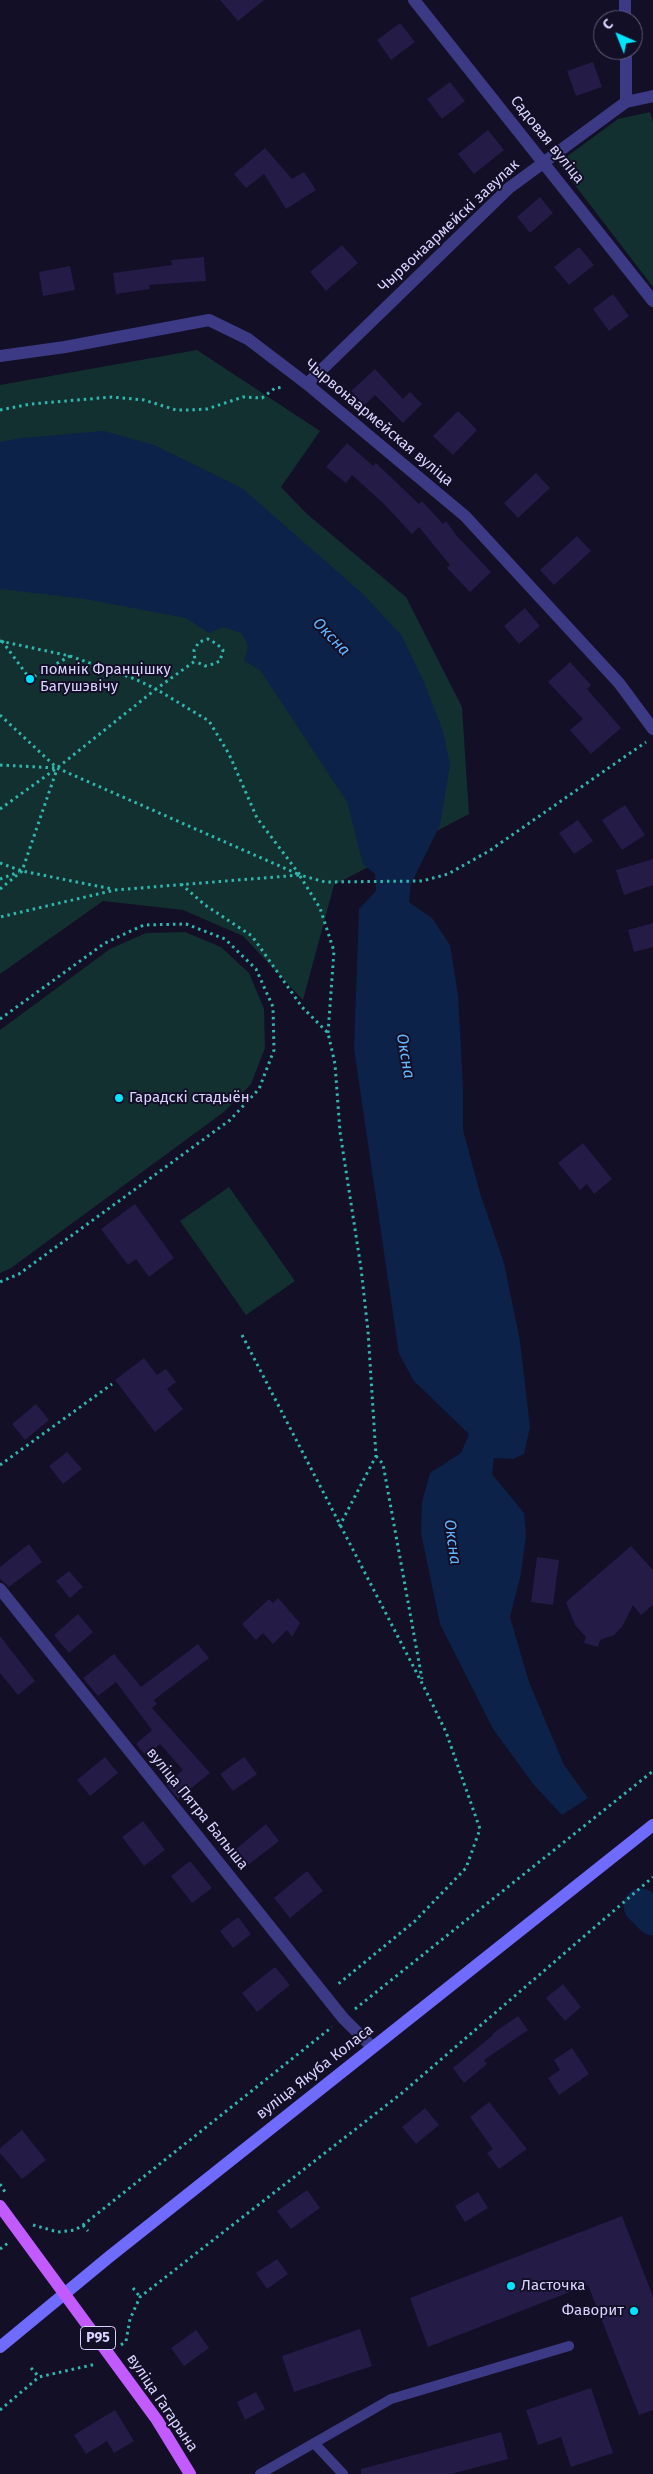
<!DOCTYPE html>
<meta charset="utf-8">
<style>
body{margin:0}
#map{position:relative;width:653px;height:2474px;overflow:hidden;background:#130f26;font-family:"Fira Sans",sans-serif}
canvas{display:block}
.north{position:absolute;left:593px;top:10px;width:50px;height:50px;box-sizing:border-box;background:#130f26;border:1px solid #625e7d;border-radius:50%;rotate:316deg;font-size:14px;font-weight:700;line-height:20px;text-align:center;color:#d9d4ff}
.north::after{content:'';display:block;margin:auto;width:18px;height:22px;background:#00e5ff;clip-path:polygon(50% 0,100% 100%,50% 72%,0 100%)}
</style>
<div id="map">
<canvas width="653" height="2474"></canvas>
<div class="north">С</div>
</div>
<script>
const ctx = document.querySelector('canvas').getContext('2d');
ctx.lineJoin = 'round';
function fillPath(path, color) { ctx.fillStyle = color; ctx.fill(path, 'evenodd'); }
const toPath = rows => new Path2D(rows.map(r => 'M' + r).join(''));
function trace(path, color, width, dash) { ctx.strokeStyle = color; ctx.lineWidth = width; ctx.lineCap = dash ? 'butt' : 'round'; ctx.setLineDash(dash || []); ctx.stroke(path); }
function drawText(font, color, halo, rows, align = 'center') {
  ctx.font = font + ' "Fira Sans",sans-serif'; ctx.lineWidth = 4; ctx.setLineDash([]); ctx.textBaseline = 'middle'; ctx.strokeStyle = halo; ctx.fillStyle = color; for (const [text, x, y, turn = 0] of rows) {
    ctx.save(); ctx.translate(x, y); ctx.rotate((+turn || 0) * Math.PI / 180); ctx.textAlign = isNaN(turn) ? turn : align; if (halo) ctx.strokeText(text, 0, 0); ctx.fillText(text, 0, 0); ctx.restore();
  }
}
fillPath(toPath([
 [650,112,653,122,653,287,558,163,618,119],
 [197,350,320,431,281,487,307,514,406,597,462,707,469,814,334,885,303,1000,243,936,183,910,103,901,0,974,0,385],
 [185,932,221,947,249,973,264,1009,265,1048,251,1084,224,1112,11,1268,0,1273,0,1030,110,949,146,933],
 [229,1187,295,1281,246,1315,180,1221]
]), '#12302f');
fillPath(toPath([
 [104,431,154,445,242,488,363,594,402,636,424,682,443,731,450,765,440,825,411,884,409,902,432,918,450,945,458,995,463,1086,463,1130,480,1193,504,1263,520,1341,530,1427,524,1454,513,1459,494,1458,492,1474,524,1513,526,1535,521,1574,510,1617,529,1682,564,1765,588,1798,562,1815,534,1785,493,1729,440,1624,421,1533,422,1502,430,1473,461,1453,469,1434,414,1381,399,1354,354,1049,359,909,376,891,375,874,363,864,347,802,260,670,244,661,248,647,242,633,223,627,209,633,186,618,85,599,0,589,0,442,21,438]
]), '#0c2248');
trace(toPath([
 [641,1906,653,1918]
]), '#0c2248', 35);
fillPath(toPath([
 [220,0,264,0,238,21],
 [400,23,415,42,391,60,377,40],
 [593,62,602,87,576,96,567,71],
 [450,82,465,101,442,119,427,99],
 [488,130,504,150,474,174,458,154],
 [265,148,292,179,304,172,316,190,286,209,264,174,246,188,234,174],
 [540,197,553,213,530,233,517,217],
 [342,245,358,263,326,291,310,272],
 [579,247,594,265,569,285,554,267],
 [204,257,206,281,149,285,150,289,116,294,113,273,172,265,171,260],
 [70,266,75,290,43,296,39,272],
 [613,294,629,316,609,331,593,309],
 [375,369,403,399,410,392,422,404,403,423,375,395,365,405,351,391],
 [458,411,477,430,453,455,433,436],
 [347,443,373,466,376,463,419,504,422,501,443,524,446,521,457,536,491,572,470,592,447,568,450,565,419,527,412,534,383,503,352,475,346,483,326,467],
 [536,473,550,488,518,518,504,503],
 [577,536,591,551,554,585,540,570],
 [525,608,540,626,519,644,504,626],
 [570,662,591,685,587,689,621,728,591,754,570,730,583,719,548,682],
 [625,805,645,835,622,850,602,820],
 [578,820,593,841,574,854,559,833],
 [653,859,653,885,624,895,616,870],
 [653,923,653,947,634,952,628,930],
 [583,1143,612,1179,594,1194,587,1184,580,1190,558,1163],
 [135,1204,174,1258,149,1277,136,1259,128,1265,101,1229],
 [144,1358,157,1375,166,1369,176,1382,167,1389,183,1409,155,1432,115,1380],
 [36,1404,49,1420,25,1440,12,1424],
 [67,1452,82,1469,63,1484,49,1466],
 [29,1544,42,1562,9,1587,0,1579,0,1567],
 [631,1546,653,1570,653,1605,641,1615,633,1605,622,1627,614,1635,600,1640,598,1647,584,1643,586,1637,575,1625,566,1602],
 [537,1557,559,1560,553,1605,531,1602],
 [69,1571,83,1587,70,1598,56,1581],
 [278,1598,300,1623,292,1637,287,1630,273,1644,263,1633,256,1640,242,1624,269,1599,273,1603],
 [78,1614,93,1632,69,1653,54,1635],
 [0,1636,35,1681,18,1695,0,1673],
 [198,1644,209,1658,154,1700,157,1704,152,1708,210,1773,178,1799,166,1784,183,1770,160,1744,146,1756,136,1744,152,1730,116,1682,98,1696,83,1678,114,1654,141,1687],
 [105,1757,118,1773,90,1796,77,1780],
 [244,1757,257,1774,233,1791,220,1774],
 [143,1821,165,1850,144,1866,122,1837],
 [266,1824,279,1841,248,1865,236,1849],
 [190,1861,212,1888,192,1903,171,1876],
 [307,1871,323,1891,290,1918,274,1898],
 [238,1917,251,1934,233,1948,220,1931],
 [275,1967,290,1985,257,2012,242,1993],
 [563,1984,581,2007,565,2021,546,1998],
 [518,2016,528,2030,484,2060,487,2064,464,2083,453,2068,493,2035,492,2034],
 [572,2048,589,2074,559,2095,548,2078,560,2070,554,2060],
 [489,2102,527,2149,499,2169,487,2153,493,2149,470,2117],
 [425,2108,439,2125,416,2144,402,2127],
 [22,2130,46,2160,22,2179,0,2153,0,2148],
 [307,2190,320,2208,291,2229,277,2211],
 [478,2192,488,2208,465,2222,455,2206],
 [622,2216,653,2297,653,2410,639,2415,588,2285,428,2347,410,2298],
 [277,2259,288,2274,267,2289,256,2273],
 [360,2329,372,2366,294,2392,282,2356],
 [196,2330,209,2348,184,2366,171,2348],
 [591,2388,613,2453,571,2467,561,2437,538,2445,526,2410],
 [256,2392,265,2409,245,2420,237,2402],
 [115,2410,134,2441,114,2453,107,2441,86,2454,74,2435],
 [501,2432,508,2459,451,2474,361,2474,361,2469]
]), '#241b47');
trace(toPath([
 [0,410,31,404,112,397,144,400,176,410,189,410,207,409,243,397,262,398,275,388,284,387],
 [0,641,70,656,135,679,156,689,195,661,194,650,199,642,208,639,217,644,223,650,220,661,213,664,205,666,195,661],
 [2,641,30,679,70,656],
 [0,715,57,768,300,875,115,890,0,917],
 [0,765,57,768],
 [0,809,57,768,156,689,209,721,229,754,257,818,300,875,325,882,422,881,448,874,489,851,646,742],
 [0,863,22,871,112,889],
 [300,876,320,908,334,951,328,1033],
 [0,879,19,872],
 [181,884,205,905,252,936,302,1007,328,1033,335,1064,340,1132,361,1268,368,1331,376,1456,339,1527],
 [0,889,22,871,57,769],
 [0,1019,105,943,144,925,186,924,225,939,256,969,273,1007,274,1050,259,1089,230,1120,19,1274,0,1282],
 [242,1335,426,1691,446,1732,480,1829,466,1868,415,1921,337,1985],
 [376,1456,383,1464,422,1679],
 [0,1465,112,1384],
 [355,2009,653,1771],
 [0,2184,5,2192],
 [33,2225,58,2232,75,2230,83,2225,332,2027],
 [83,2225,88,2231],
 [0,2249,8,2243],
 [133,2288,140,2297],
 [121,2345,126,2341,130,2319,140,2297,402,2093,653,1877],
 [31,2368,39,2377],
 [0,2410,39,2377,96,2364]
]), '#2fb8b0', 3, [2.5, 4]);
trace(toPath([
 [314,2443,343,2474],
 [260,2474,391,2399,569,2346]
]), '#3d3a85', 10);
trace(toPath([
 [414,0,653,301],
 [625,0,625,20],
 [626,50,626,102],
 [0,356,65,347,209,320,248,339,307,384,465,516,619,683,653,729],
 [307,384,509,188,626,102,653,96],
 [0,1589,343,2018,372,2047]
]), '#3d3a85', 12);
trace(toPath([
 [0,2347,109,2257,653,1825]
]), '#6f6bff', 12);
trace(toPath([
 [0,2206,157,2420,190,2474]
]), '#c25bff', 12);
for (const [x, y, r, color] of [
 [30,679,5,"#00e5ff"],
 [119,1098,5,"#00e5ff"],
 [511,2286,5,"#00e5ff"],
 [634,2311,5,"#00e5ff"]
]) { const dot = new Path2D(); dot.arc(x, y, r, 0, 2 * Math.PI); ctx.fillStyle = color; ctx.fill(dot); trace(dot, '#130f26', 2); }
for (const [x, y, w] of [
 [98,2338,35]
]) { const box = new Path2D(); box.roundRect(x - w / 2, y - 11.5, w, 23, 4); ctx.fillStyle = '#130f26'; ctx.fill(box); trace(box, '#d9d4ff', 1); }
drawText('bold 14px', '#d9d4ff', null, [
 ["Р95",98,2338]
]);
drawText('15px', '#d9d4ff', '#130f26', [
 ["Садовая вуліца",547,140,51],
 ["Чырвонаармейскі завулак",449,226,-43],
 ["Чырвонаармейская вуліца",379,423,40],
 ["вуліца Пятра Балыша",197,1809,51],
 ["вуліца Якуба Коласа",315,2072,-38],
 ["вуліца Гагарына",162,2403,56]
]);
drawText('15px', '#d9d4ff', '#130f26', [
 ["помнік Францішку",40,670],
 ["Багушэвічу",40,687],
 ["Гарадскі стадыён",129,1098],
 ["Ласточка",521,2286],
 ["Фаворит",624,2311,"right"]
], 'left');
drawText('italic 16px', '#62b6ff', '#130f26', [
 ["Оксна",331,637,46],
 ["Оксна",405,1056,80],
 ["Оксна",452,1542,82]
]);
</script>
